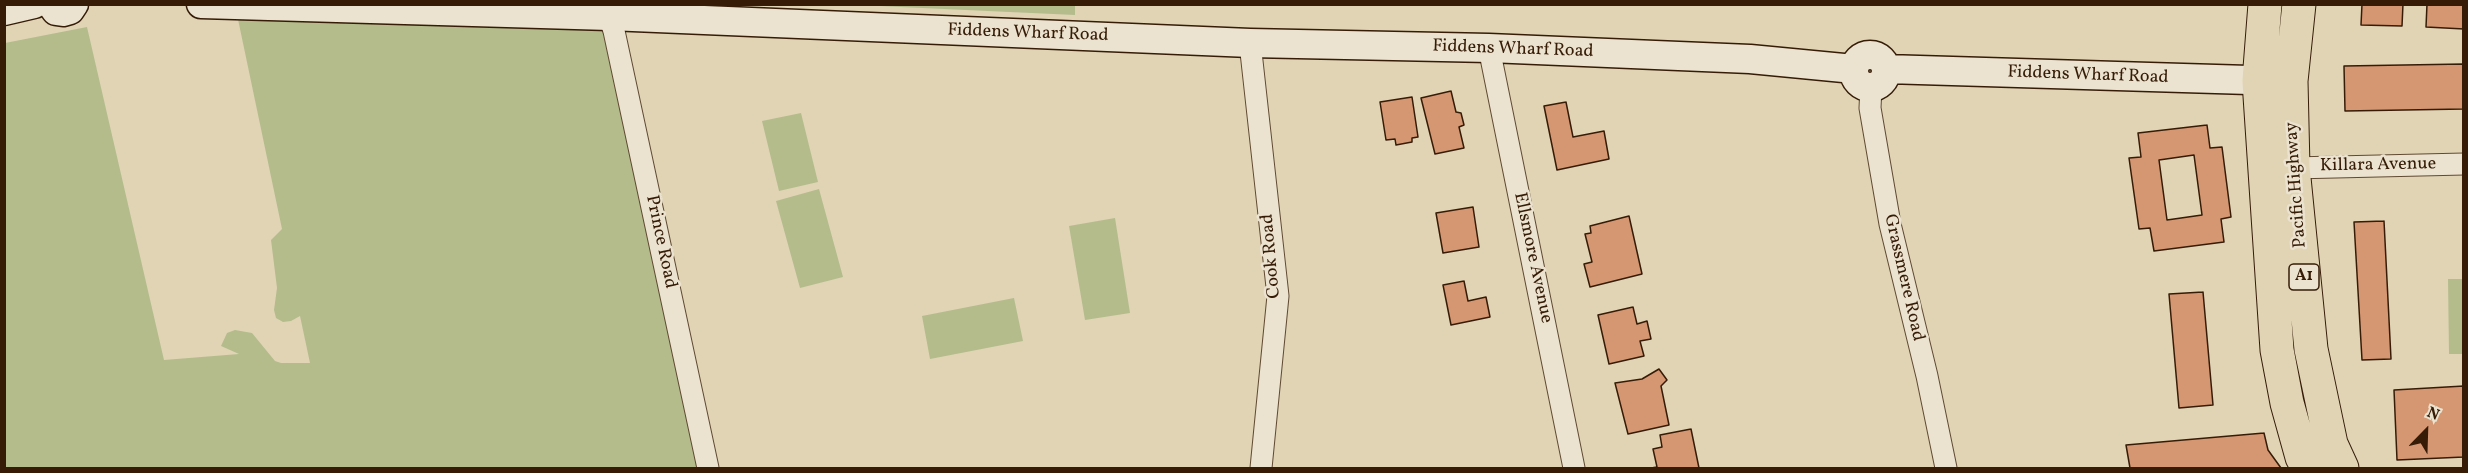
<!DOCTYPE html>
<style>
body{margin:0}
#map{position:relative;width:2468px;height:473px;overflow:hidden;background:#e0d4b5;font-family:Vollkorn,serif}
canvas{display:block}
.frame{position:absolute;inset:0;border:6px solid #361c07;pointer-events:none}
.north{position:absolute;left:2396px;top:401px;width:60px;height:60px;-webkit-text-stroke:4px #ebe3cf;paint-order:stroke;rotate:23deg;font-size:16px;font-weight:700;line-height:24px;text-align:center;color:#361c07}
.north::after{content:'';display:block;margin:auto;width:21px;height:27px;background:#361c07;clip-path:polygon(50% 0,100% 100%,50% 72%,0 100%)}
</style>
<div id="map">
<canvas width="2468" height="473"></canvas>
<div class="frame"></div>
<div class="north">N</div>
</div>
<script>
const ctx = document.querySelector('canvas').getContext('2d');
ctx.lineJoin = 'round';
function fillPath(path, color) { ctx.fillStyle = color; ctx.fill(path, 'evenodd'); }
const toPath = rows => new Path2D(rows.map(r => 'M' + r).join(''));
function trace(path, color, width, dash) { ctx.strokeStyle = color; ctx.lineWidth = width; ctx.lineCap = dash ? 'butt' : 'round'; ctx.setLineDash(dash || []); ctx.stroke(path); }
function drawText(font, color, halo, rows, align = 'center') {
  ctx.font = font + ' Vollkorn,serif'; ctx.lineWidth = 5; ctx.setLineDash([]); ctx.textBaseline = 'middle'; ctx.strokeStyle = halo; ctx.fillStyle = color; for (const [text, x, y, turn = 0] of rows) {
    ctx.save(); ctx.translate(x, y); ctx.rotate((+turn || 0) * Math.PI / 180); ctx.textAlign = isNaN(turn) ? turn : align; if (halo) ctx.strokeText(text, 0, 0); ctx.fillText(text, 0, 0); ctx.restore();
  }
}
fillPath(toPath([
 [1075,4,1075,15,857,5,857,4],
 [235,5,597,5,618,102,625,104,706,468,5,468,5,43,87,27,164,360,239,354,221,346,227,333,235,330,252,333,275,361,281,363,310,363,300,316,291,321,283,322,276,318,274,310,277,288,271,240,282,229],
 [801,113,818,182,779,191,762,121],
 [819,189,843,277,800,288,776,201],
 [1115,218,1130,313,1085,320,1069,226],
 [2448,279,2463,279,2463,354,2449,354],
 [1014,298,1023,341,930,359,922,316]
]), '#b4bc8c');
const building = toPath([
 [2362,4,2403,4,2402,26,2361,25,2362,4],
 [2427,4,2464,4,2464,29,2426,27,2427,4],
 [2464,64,2464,109,2345,111,2344,66,2464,64],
 [1451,91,1456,112,1461,113,1464,125,1459,127,1464,148,1435,154,1421,98,1451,91],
 [1412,97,1418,137,1412,138,1412,142,1396,145,1395,139,1386,140,1380,102,1412,97],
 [1566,102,1573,137,1604,131,1609,159,1557,170,1544,106,1566,102],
 [2207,125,2210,148,2222,147,2231,217,2221,219,2224,242,2154,251,2150,228,2139,229,2129,158,2141,157,2138,133,2207,125],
 [2194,155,2202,215,2167,220,2159,160,2194,155],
 [1473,207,1479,247,1443,253,1436,213,1473,207],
 [1629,216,1642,274,1590,287,1584,264,1592,262,1585,234,1591,233,1590,226,1629,216],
 [2384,221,2391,359,2362,360,2354,222,2384,221],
 [1464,281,1468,301,1486,297,1490,317,1451,325,1443,285,1464,281],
 [2203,292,2213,405,2179,408,2169,294,2203,292],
 [1633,307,1637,324,1647,321,1651,339,1640,341,1644,356,1609,364,1598,315,1633,307],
 [1659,369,1667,380,1661,386,1669,425,1628,434,1615,383,1642,379,1659,369],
 [2464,386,2464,457,2397,460,2394,390,2464,386],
 [1691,429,1699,468,1651,468,1657,467,1653,449,1662,447,1660,435,1691,429],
 [2264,433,2268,450,2281,468,2130,468,2126,445,2264,433]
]);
fillPath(building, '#d59672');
trace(building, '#361c07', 1.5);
const street = toPath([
 [609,16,614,31,708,468],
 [1250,43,1278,296,1261,468],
 [1489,48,1574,468],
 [1871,87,1870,108,1890,224,1927,376,1946,468],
 [2293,168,2464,164]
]);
const secondary = toPath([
 [51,4,56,11,63,12,70,10,74,4],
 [201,4,609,16,1250,43,1489,48,1750,59,1854,69],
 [4,11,34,4],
 '1854 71a16 16 0 1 1 32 0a16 16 0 1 1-32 0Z',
 [1886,69,2282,81]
]);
const highway = toPath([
 [2265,4,2259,81,2277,350,2287,403,2302,457,2308,468],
 [2299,4,2291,81,2293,168,2311,349,2331,444,2342,468]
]);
trace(street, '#604a32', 23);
trace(secondary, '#361c07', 31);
trace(highway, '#361c07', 35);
trace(street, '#ebe3cf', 21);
trace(secondary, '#ebe3cf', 28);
trace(highway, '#e0d4b5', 33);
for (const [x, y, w] of [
 [2304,277,30]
]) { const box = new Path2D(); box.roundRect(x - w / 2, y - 13, w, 26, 4.5); ctx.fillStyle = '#ebe3cf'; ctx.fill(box); trace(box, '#361c07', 1.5); }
drawText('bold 16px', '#361c07', null, [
 ["A1",2304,277]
]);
drawText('18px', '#361c07', '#ebe3cf', [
 ["Fiddens Wharf Road",1028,34,2],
 ["Fiddens Wharf Road",1513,50,2],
 ["Fiddens Wharf Road",2088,76,2],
 ["Killara Avenue",2378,166,-1],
 ["Pacific Highway",2297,185,-94],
 ["Prince Road",660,242,78],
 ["Cook Road",1272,256,-95],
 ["Ellsmore Avenue",1532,258,78],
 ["Grassmere Road",1903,278,77]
]);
</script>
